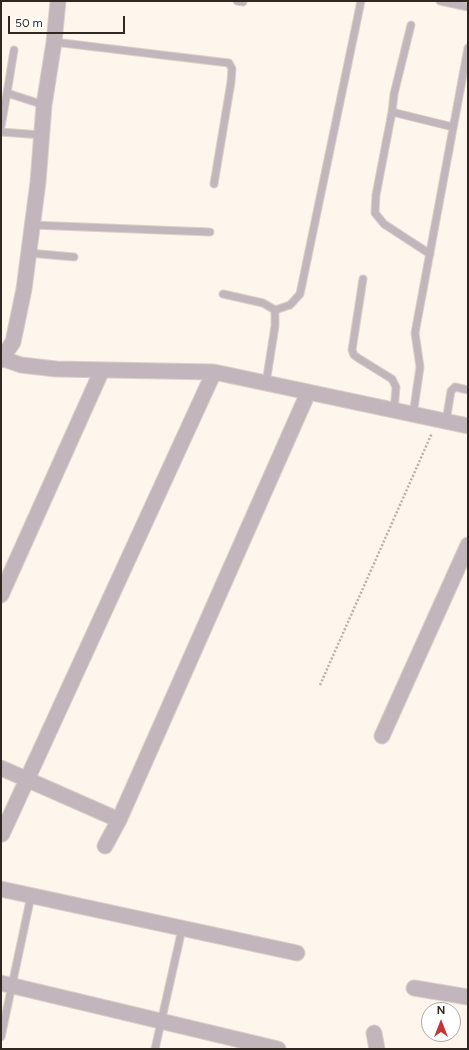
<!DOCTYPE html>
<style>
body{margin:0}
#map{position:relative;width:469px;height:1050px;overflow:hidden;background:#fef6ed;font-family:Figtree,sans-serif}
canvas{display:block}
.frame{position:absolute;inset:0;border:2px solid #2f2720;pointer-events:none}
.north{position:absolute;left:421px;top:1002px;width:40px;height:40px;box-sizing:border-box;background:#fff;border:1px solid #aca9a6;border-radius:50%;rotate:0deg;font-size:11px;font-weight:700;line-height:16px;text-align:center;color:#2f2720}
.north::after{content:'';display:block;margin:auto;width:14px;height:18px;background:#c43539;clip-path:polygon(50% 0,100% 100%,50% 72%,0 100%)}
.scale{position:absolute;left:8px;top:16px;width:117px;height:18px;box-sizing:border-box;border:2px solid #2f2720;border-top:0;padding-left:5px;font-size:12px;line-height:14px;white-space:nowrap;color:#2f2720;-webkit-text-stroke:3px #fff;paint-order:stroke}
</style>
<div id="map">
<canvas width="469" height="1050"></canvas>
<div class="frame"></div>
<div class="north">N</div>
<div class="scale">50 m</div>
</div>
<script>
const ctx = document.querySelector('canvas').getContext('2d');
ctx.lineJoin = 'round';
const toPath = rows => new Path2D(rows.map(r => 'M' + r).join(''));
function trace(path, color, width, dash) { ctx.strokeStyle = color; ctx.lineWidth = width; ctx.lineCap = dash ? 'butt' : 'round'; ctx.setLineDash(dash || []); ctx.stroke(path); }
const lane = toPath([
 [237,1,243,2],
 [440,1,468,7],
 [411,25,394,94,392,112,453,127],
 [54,42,229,63,232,69,231,82,214,184],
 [14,50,7,93,44,105],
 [392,112,376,195,375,213,384,224,430,254],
 [1,126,7,93],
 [1,132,42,135],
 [32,225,210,232],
 [29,253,74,257],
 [363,279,352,350,354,355,358,358,392,379,396,387,394,411],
 [223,294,263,303,275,310,275,326,266,383],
 [275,310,290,305,300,294,361,1],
 [413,415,420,367,415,333,468,48],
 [446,421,451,391,455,387,468,390],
 [1,1037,31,896],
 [155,1049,182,929]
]);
const street = toPath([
 [1,358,21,365,56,369,214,372,468,426],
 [1,360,13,342,24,289,38,182,44,105,54,42,58,1],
 [1,595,102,370],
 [382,736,468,545],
 [1,768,119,820],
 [2,834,214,372],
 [105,846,119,820,308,393],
 [1,889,297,953],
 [1,983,278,1049],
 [414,988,468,997],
 [374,1033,377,1049]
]);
trace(lane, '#d9d1c8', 9);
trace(street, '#d9d1c8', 17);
trace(toPath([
 [320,685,432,433]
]), '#b8b0a8', 2.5, [2, 2]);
trace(lane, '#c3b5bc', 7);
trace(street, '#c3b5bc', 15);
</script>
